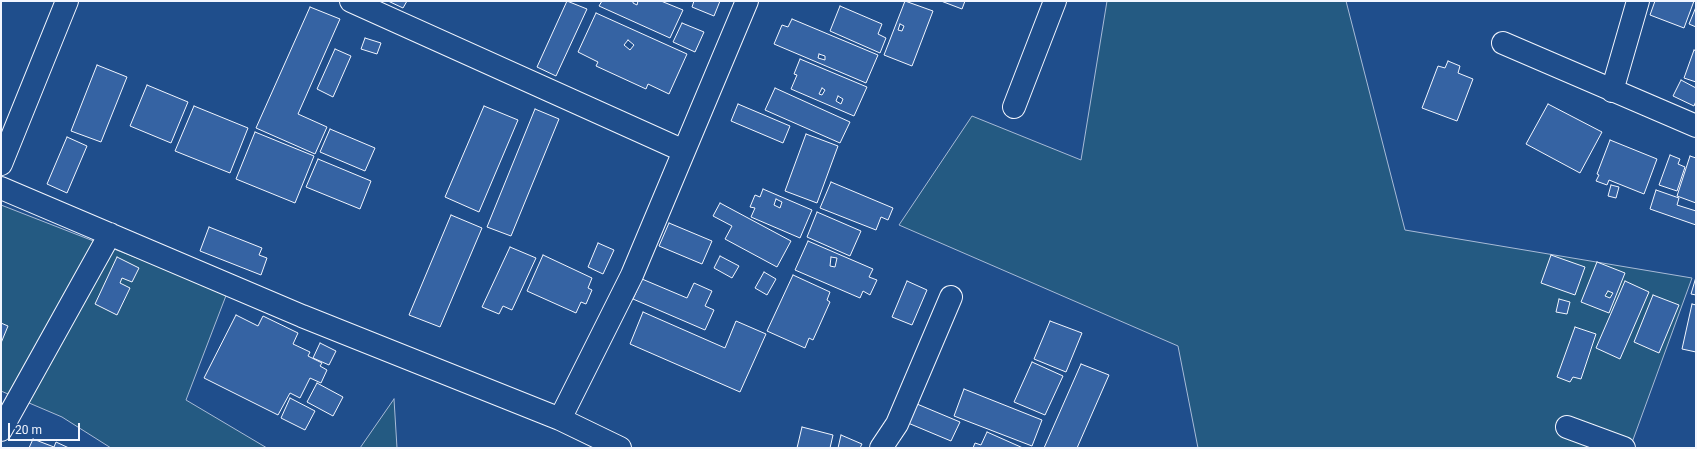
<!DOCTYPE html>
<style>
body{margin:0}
#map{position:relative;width:1697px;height:449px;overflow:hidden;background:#1f4e8c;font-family:Roboto,sans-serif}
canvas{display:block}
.frame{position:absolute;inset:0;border:2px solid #f2f6ff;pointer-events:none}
.scale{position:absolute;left:8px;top:423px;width:72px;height:18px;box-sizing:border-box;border:2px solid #f2f6ff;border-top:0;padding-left:5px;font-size:12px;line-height:14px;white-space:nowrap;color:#f2f6ff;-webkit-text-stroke:3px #1f4e8c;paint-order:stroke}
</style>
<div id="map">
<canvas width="1697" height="449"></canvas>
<div class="frame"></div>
<div class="scale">20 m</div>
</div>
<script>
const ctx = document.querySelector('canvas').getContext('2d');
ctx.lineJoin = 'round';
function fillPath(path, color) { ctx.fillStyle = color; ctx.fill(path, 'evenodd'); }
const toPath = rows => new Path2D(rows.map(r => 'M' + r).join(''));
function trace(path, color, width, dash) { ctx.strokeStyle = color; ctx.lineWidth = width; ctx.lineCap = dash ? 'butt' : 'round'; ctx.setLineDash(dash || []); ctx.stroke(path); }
const green = toPath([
 [1107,1,1346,1,1405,230,1692,278,1630,448,1198,448,1178,346,899,225,972,116,1081,160,1107,1],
 [1,205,227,293,186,400,267,448,111,448,62,417,1,391,1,205],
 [394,399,397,448,360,448,394,399]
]);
fillPath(green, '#245a82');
trace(green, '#a8bbd7', 1);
const building = toPath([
 [388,1,407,1,403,8,388,1],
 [567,1,587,9,556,76,537,67,567,1],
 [602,1,633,1,633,3,637,5,638,1,661,1,683,10,670,38,599,6,602,1],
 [694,1,720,1,714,16,692,7,694,1],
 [905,1,933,11,912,66,884,55,905,1],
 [900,24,904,26,902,31,898,30,900,24],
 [941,1,965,1,962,9,941,1],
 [1655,1,1694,1,1684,28,1650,15,1655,1],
 [840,6,882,24,878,34,886,38,880,53,830,31,840,6],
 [310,7,340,19,298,114,327,127,315,154,256,128,310,7],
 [1696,7,1696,27,1689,24,1696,7],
 [596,13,687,54,669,94,648,84,646,89,596,66,598,62,578,52,596,13],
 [628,40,634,45,630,50,624,45,628,40],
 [792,19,878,55,866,83,774,44,782,25,788,27,792,19],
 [819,54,825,56,825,60,818,58,819,54],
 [682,23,704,32,695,52,673,42,682,23],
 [365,38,381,43,377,54,361,49,365,38],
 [335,49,351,56,333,97,317,89,335,49],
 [1694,50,1696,51,1696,82,1684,78,1694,50],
 [800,59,867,87,854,116,791,89,797,75,794,74,800,59],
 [822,88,825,90,822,95,819,94,822,88],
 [838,96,843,99,841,104,836,101,838,96],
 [1448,61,1460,66,1458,73,1473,79,1457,121,1422,108,1438,66,1445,68,1448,61],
 [97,65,127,77,101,142,71,131,97,65],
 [1681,80,1696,88,1696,101,1694,106,1673,96,1681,80],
 [147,85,188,102,171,143,130,126,147,85],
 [775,88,850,122,840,143,765,110,775,88],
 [738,104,790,126,783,143,731,121,738,104],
 [1548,104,1602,132,1580,173,1526,144,1548,104],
 [194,106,248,128,230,173,175,151,194,106],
 [484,106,518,120,479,212,445,197,484,106],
 [535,109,559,119,511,236,487,227,535,109],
 [330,129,375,148,365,171,320,152,330,129],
 [255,132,314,156,295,203,236,179,255,132],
 [806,134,838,146,817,203,785,191,806,134],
 [67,137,87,146,67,193,47,184,67,137],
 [1610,140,1657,159,1644,194,1609,180,1607,185,1596,181,1599,175,1597,174,1610,140],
 [1670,155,1680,159,1678,164,1685,167,1677,191,1659,185,1670,155],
 [1690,156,1696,158,1696,203,1677,196,1690,156],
 [318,159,371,181,360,209,306,187,318,159],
 [831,182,893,208,888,220,881,217,876,230,820,208,831,182],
 [1611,185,1619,187,1616,198,1608,196,1611,185],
 [763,189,812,210,800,238,751,217,755,208,750,207,755,195,760,197,763,189],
 [776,199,782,202,780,208,774,205,776,199],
 [1656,190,1679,198,1677,205,1696,211,1696,225,1650,209,1656,190],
 [720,203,791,241,777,267,725,239,732,226,713,216,720,203],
 [817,212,861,231,850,256,807,237,817,212],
 [451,215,482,228,440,327,409,315,451,215],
 [669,223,712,241,702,264,659,246,669,223],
 [209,227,262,248,259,255,267,258,261,275,200,251,209,227],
 [808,241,873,269,869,277,877,280,870,295,863,291,860,298,795,270,808,241],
 [831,257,837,258,835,267,830,266,831,257],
 [598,243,614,250,603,274,588,267,598,243],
 [510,247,536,258,512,310,503,306,499,314,482,307,510,247],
 [543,255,592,278,588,288,592,290,586,304,581,302,576,313,527,291,543,255],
 [1551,255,1585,267,1575,295,1541,283,1551,255],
 [720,256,739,266,732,278,714,268,720,256],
 [117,257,139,268,132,282,122,278,120,283,130,288,117,315,95,304,117,257],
 [1597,262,1625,273,1609,313,1581,302,1597,262],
 [1608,291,1613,293,1610,298,1605,296,1608,291],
 [764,272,776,279,767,295,755,288,764,272],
 [793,275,830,292,827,300,830,302,813,340,809,338,805,348,767,331,793,275],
 [1696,277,1696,295,1691,294,1696,277],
 [642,279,687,298,694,283,712,291,705,306,714,310,705,330,633,299,642,279],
 [907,281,927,290,912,325,892,317,907,281],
 [1625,281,1649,292,1620,359,1596,348,1625,281],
 [1653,295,1679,305,1659,353,1634,342,1653,295],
 [1559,299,1570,302,1567,314,1556,312,1559,299],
 [1692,304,1696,305,1696,352,1682,349,1692,304],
 [643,312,725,348,736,321,766,334,740,392,630,344,643,312],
 [236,315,258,326,263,316,298,333,293,344,310,352,308,356,322,363,320,366,327,370,321,383,310,378,300,398,290,393,278,415,204,378,236,315],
 [1050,321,1082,333,1066,372,1034,359,1050,321],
 [1,323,8,326,1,343,1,323],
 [1575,327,1596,334,1581,379,1573,377,1570,382,1557,377,1575,327],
 [320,343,336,351,329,365,313,358,320,343],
 [1032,362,1063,376,1045,415,1014,402,1032,362],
 [1081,364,1109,375,1077,448,1044,448,1081,364],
 [317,383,343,397,333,416,307,402,317,383],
 [964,389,1042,420,1032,446,954,416,964,389],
 [290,398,315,411,305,430,281,418,290,398],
 [917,404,960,422,951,441,908,423,917,404],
 [802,427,833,435,830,448,797,448,802,427],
 [987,432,1023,448,973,448,975,443,981,445,987,432],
 [841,435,862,444,860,448,838,448,841,435],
 [33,439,54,447,56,442,69,448,29,448,33,439]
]);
fillPath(building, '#3563a3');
trace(building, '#f2f6ff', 1);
const minor = toPath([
 [351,1,684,151],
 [1503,43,1696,126],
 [1612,91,1638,1],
 [1014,107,1055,1],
 [1,164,67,1],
 [1,188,302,316,560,419,620,448],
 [560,419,632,275,747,1],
 [1567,427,1624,448],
 [1,430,110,234],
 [881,448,897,424,951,297]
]);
trace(minor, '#f2f6ff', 24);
trace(minor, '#1f4e8c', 22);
</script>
